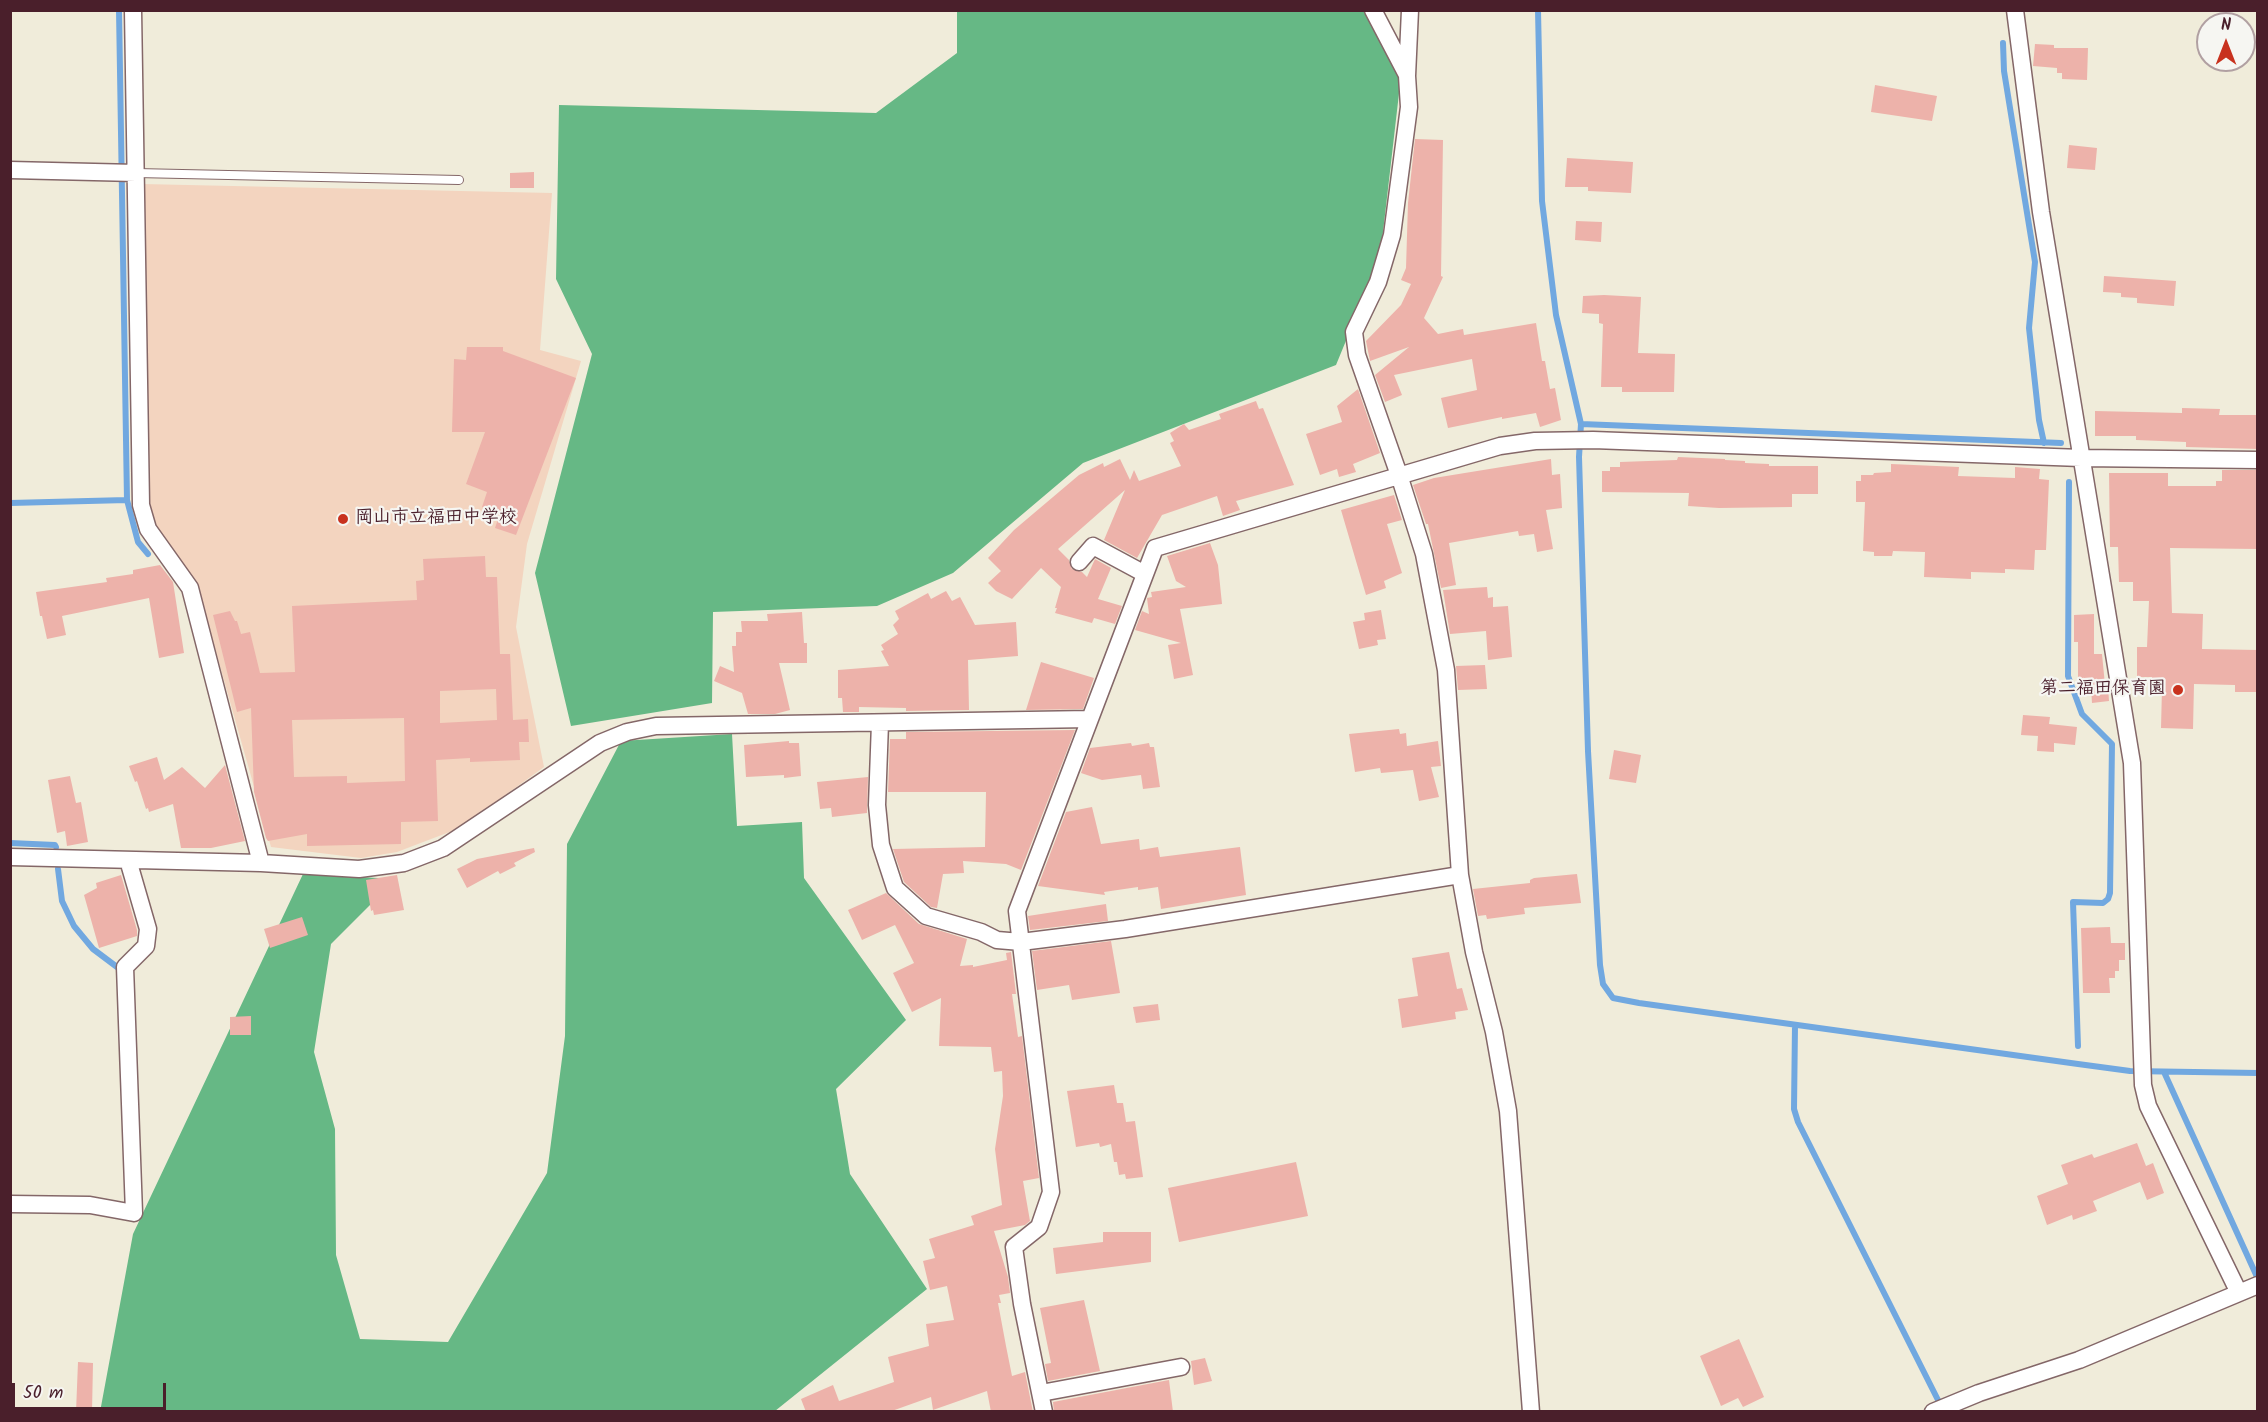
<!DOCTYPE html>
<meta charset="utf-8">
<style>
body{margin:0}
#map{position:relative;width:2268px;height:1422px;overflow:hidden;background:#f0ecda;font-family:Kalam,sans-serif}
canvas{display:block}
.frame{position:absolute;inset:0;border:12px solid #4a1f2b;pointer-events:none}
.north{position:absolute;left:2196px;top:12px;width:60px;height:60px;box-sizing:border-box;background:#f6f6f2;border:2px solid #b1a0a2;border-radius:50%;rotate:0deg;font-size:16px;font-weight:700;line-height:24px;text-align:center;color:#4a1f2b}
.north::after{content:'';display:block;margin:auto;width:21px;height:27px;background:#c8321e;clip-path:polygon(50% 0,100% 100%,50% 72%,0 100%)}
.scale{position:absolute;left:12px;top:1383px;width:154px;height:27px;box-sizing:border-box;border:3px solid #4a1f2b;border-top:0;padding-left:8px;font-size:18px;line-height:21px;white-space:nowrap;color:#4a1f2b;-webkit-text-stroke:4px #f6f6f2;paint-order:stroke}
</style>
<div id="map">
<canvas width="2268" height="1422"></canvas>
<div class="frame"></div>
<div class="north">N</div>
<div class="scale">50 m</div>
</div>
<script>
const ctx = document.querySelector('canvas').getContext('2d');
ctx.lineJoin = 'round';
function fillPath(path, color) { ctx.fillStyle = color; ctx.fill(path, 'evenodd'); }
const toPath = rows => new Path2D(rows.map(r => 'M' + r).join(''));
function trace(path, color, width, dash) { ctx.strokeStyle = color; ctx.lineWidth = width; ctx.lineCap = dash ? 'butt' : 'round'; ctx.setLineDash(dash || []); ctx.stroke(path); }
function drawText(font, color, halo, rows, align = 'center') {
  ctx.font = font + ' Kalam,"Klee One",sans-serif'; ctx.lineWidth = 4.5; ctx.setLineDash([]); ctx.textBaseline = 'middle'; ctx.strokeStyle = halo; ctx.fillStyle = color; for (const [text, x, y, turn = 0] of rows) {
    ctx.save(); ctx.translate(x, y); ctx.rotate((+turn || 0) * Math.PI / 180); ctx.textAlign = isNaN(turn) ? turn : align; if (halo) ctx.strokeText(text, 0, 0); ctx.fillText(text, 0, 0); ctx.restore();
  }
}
fillPath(toPath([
 [142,184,552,193,540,350,581,361,527,544,516,627,544,767,460,828,397,852,361,858,271,847,196,581,155,529,146,509]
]), '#f3d4bf');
fillPath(toPath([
 [957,11,1365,11,1401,76,1380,258,1336,365,1083,463,953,573,877,606,713,612,712,703,571,726,535,573,592,354,556,279,559,105,876,113,957,53],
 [732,734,737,826,802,822,804,878,906,1020,836,1089,850,1174,927,1289,775,1411,100,1412,133,1234,303,874,396,879,331,944,314,1052,335,1129,336,1255,360,1339,448,1342,547,1173,565,1036,567,844,621,741]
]), '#66b885');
trace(toPath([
 [119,10,127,500,138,542,148,554],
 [1538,10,1542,201,1556,315,1581,424,1579,457,1588,751,1600,965,1603,984,1613,998,1639,1003,2078,1064,2130,1071,2258,1073],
 [2003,43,2004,71,2035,262,2029,328,2039,420,2044,443],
 [1581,424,2061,443],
 [2069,482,2068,676,2082,714,2112,744,2110,893,2108,899,2103,903,2073,902,2078,1046],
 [10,503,127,500],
 [10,843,55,845,56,847],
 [58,869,62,901,74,926,93,949,117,967],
 [1795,1025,1794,1109,1798,1122,1941,1406],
 [2164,1072,2258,1279]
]), '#71a8e0', 6);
fillPath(toPath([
 [2035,44,2054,45,2054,48,2088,48,2087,80,2062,79,2062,73,2057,73,2057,68,2033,66],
 [1875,85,1937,96,1932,121,1871,112],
 [1415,139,1443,140,1441,276,1443,277,1424,318,1438,334,1463,329,1464,335,1536,323,1542,361,1545,361,1550,389,1555,388,1561,420,1540,427,1536,413,1502,419,1502,417,1448,428,1441,398,1477,390,1472,359,1394,375,1402,395,1385,402,1375,375,1409,347,1370,361,1366,341,1401,305,1411,284,1401,280,1406,268,1408,203],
 [2069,145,2097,148,2095,170,2067,168],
 [1567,158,1633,162,1631,193,1588,191,1588,187,1565,187],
 [534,172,534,188,510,188,510,173],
 [1576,221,1602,222,1601,242,1575,240],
 [2104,276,2176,281,2174,306,2137,303,2137,298,2121,297,2121,293,2103,292],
 [1604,295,1641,297,1638,353,1675,354,1674,392,1622,392,1622,387,1601,387,1603,324,1599,323,1599,314,1582,313,1583,296],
 [467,347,503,347,503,351,576,378,516,535,495,528,500,513,482,507,487,492,466,484,485,432,452,432,454,359,466,360],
 [1358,389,1380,453,1353,464,1356,472,1339,477,1337,469,1320,475,1306,434,1342,422,1337,406],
 [1256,401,1259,409,1263,408,1294,485,1236,501,1240,510,1223,516,1217,496,1162,515,1137,558,1104,540,1125,490,1058,549,1069,560,1072,569,1082,572,1087,577,1095,559,1111,568,1098,599,1122,606,1115,624,1094,618,1092,623,1055,613,1057,608,1055,608,1061,587,1041,568,1012,599,996,591,988,583,1001,571,988,558,1014,530,1079,475,1103,463,1104,467,1120,459,1130,480,1134,470,1139,481,1181,466,1170,443,1174,441,1170,433,1184,424,1189,430,1221,419,1219,414],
 [2182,408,2220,409,2219,415,2258,415,2258,449,2186,447,2186,442,2136,440,2136,436,2095,436,2095,411,2182,413],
 [1678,457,1725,459,1725,460,1745,461,1745,463,1769,464,1769,466,1818,466,1818,494,1792,494,1792,507,1719,508,1688,506,1689,493,1602,492,1602,471,1610,471,1610,467,1620,467,1620,462,1677,460],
 [1551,459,1552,475,1560,474,1562,508,1546,510,1553,549,1537,552,1534,534,1519,536,1518,531,1449,543,1456,585,1441,588,1428,524,1426,524,1413,485,1434,478],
 [1891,464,1959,467,1958,476,2015,478,2015,467,2040,469,2039,479,2049,480,2046,550,2035,550,2034,570,2005,569,2005,573,1971,572,1971,579,1924,577,1925,552,1893,551,1892,556,1874,556,1874,552,1863,551,1865,502,1856,502,1856,481,1861,481,1861,475,1873,475,1874,473,1891,472],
 [2222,470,2258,470,2258,549,2170,548,2172,613,2203,614,2202,649,2258,650,2256,692,2235,692,2235,685,2194,684,2193,729,2161,728,2162,688,2152,688,2152,677,2137,677,2137,647,2147,647,2149,601,2133,601,2133,582,2119,582,2118,547,2110,547,2109,473,2168,473,2168,486,2216,486,2216,481,2222,481],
 [1394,495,1402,520,1387,524,1402,573,1384,581,1386,588,1366,595,1341,510],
 [1210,543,1218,565,1222,604,1180,609,1193,675,1174,679,1168,645,1181,643,1135,630,1142,611,1149,614,1147,598,1152,597,1151,592,1186,587,1176,581,1167,556],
 [485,556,486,577,497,577,500,654,510,654,513,720,528,719,529,742,519,742,520,760,470,762,470,758,436,760,438,821,401,822,401,844,307,846,307,834,268,841,266,838,254,792,251,708,237,712,213,615,230,611,235,621,237,621,241,634,250,632,260,673,295,672,292,606,417,600,416,581,424,580,423,559],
 [496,689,497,720,440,723,440,691],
 [404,718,405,781,347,783,347,776,294,777,292,720],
 [160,565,173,582,184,653,159,658,149,598,62,616,66,635,47,639,42,616,40,616,36,592,107,582,106,578,133,574,133,570],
 [1487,587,1488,598,1493,597,1493,607,1508,606,1512,657,1488,660,1486,631,1450,634,1443,590],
 [946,591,952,601,960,597,975,625,1016,622,1018,656,968,660,969,710,906,711,906,708,859,707,859,712,843,712,842,698,838,698,838,670,889,666,881,651,884,650,881,645,898,634,893,625,899,619,895,611,928,593,931,599],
 [1381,610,1386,639,1377,640,1378,645,1359,649,1353,622,1365,620,1364,613],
 [802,612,804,643,807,643,807,663,779,663,790,710,775,714,748,714,742,693,714,681,720,666,734,672,732,646,736,646,736,632,742,632,741,621,768,621,767,614],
 [2094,614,2094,654,2102,654,2105,685,2078,684,2078,642,2074,642,2074,615],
 [1041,662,1094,678,1083,709,1026,710],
 [1485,665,1487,689,1458,690,1456,666],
 [2108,686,2109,701,2092,703,2091,687],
 [2023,715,2050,717,2049,724,2077,727,2075,745,2054,743,2054,752,2037,751,2038,736,2021,735],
 [1399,729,1400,734,1406,733,1407,746,1438,741,1441,766,1431,767,1439,797,1419,801,1413,770,1381,773,1380,768,1355,772,1349,734],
 [1075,730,1021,870,1006,864,963,861,964,873,943,874,937,908,931,907,904,882,893,849,985,847,986,792,888,792,890,739,906,739,906,732],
 [789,741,789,743,799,743,801,776,784,778,784,775,746,777,744,745],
 [1131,743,1132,746,1149,743,1150,747,1154,747,1160,787,1143,789,1141,775,1102,780,1081,773,1090,748],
 [1614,750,1641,755,1636,783,1609,779],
 [157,757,164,780,182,767,205,788,225,765,245,841,211,848,181,848,173,804,149,812,148,808,146,809,137,781,135,782,129,766],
 [70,776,76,803,81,802,88,842,67,846,65,831,57,833,48,780],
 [868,777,867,813,832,817,831,808,820,809,817,782],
 [1092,807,1101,844,1139,839,1140,850,1158,847,1160,857,1240,847,1246,895,1161,909,1158,887,1138,890,1138,887,1104,892,1105,895,1038,886,1066,812],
 [534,848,535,852,514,863,516,866,500,874,498,871,467,888,457,869,477,859],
 [1577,874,1581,903,1524,908,1525,914,1487,919,1486,915,1478,916,1473,889,1530,883,1530,880,1534,878],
 [121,875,137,930,137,936,99,948,84,895,97,888,96,883],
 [397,875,404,910,374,915,373,910,371,911,366,880],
 [886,893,919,924,967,939,960,966,973,965,973,967,1007,960,1006,953,1011,952,1016,994,1012,994,1018,1037,1022,1036,1039,1178,1023,1181,1030,1221,1025,1225,994,1231,1008,1277,1010,1293,999,1295,1001,1303,998,1303,1006,1346,1012,1376,1025,1372,1033,1412,991,1412,987,1391,933,1410,931,1397,889,1412,806,1412,801,1399,833,1385,839,1401,894,1382,888,1357,929,1346,926,1324,954,1320,947,1286,930,1290,923,1261,935,1258,929,1239,974,1225,971,1216,1002,1205,995,1149,1003,1096,1002,1071,994,1072,991,1047,939,1046,941,998,912,1012,893,973,914,963,895,925,862,940,848,910],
 [1106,904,1108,921,1030,930,1028,916],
 [302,917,308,935,270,948,264,929],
 [2110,927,2111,943,2125,943,2125,960,2119,960,2119,971,2115,971,2115,978,2109,978,2110,993,2083,993,2081,928],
 [1111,941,1120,993,1072,1000,1069,985,1037,990,1032,951],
 [1449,952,1457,989,1462,988,1468,1010,1455,1012,1456,1019,1402,1028,1398,999,1418,996,1412,958],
 [1158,1004,1160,1020,1136,1023,1133,1007],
 [251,1016,251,1035,230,1035,230,1017],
 [1114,1085,1117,1103,1123,1103,1126,1122,1135,1121,1143,1177,1126,1179,1125,1174,1119,1175,1117,1162,1114,1162,1111,1144,1100,1147,1099,1143,1076,1147,1067,1091],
 [2137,1143,2146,1166,2153,1163,2164,1193,2147,1200,2140,1182,2093,1201,2097,1211,2073,1220,2072,1215,2047,1225,2037,1196,2068,1184,2061,1165,2092,1154,2094,1158],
 [1296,1162,1308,1216,1179,1242,1168,1188],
 [1103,1232,1151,1232,1151,1262,1056,1274,1053,1248,1103,1242],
 [1084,1300,1100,1371,1048,1381,1045,1364,1051,1363,1040,1308],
 [1739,1339,1764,1397,1743,1407,1738,1398,1721,1406,1700,1356],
 [1205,1358,1212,1381,1194,1385,1191,1361],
 [78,1362,93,1363,92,1412,76,1412],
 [1169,1380,1173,1412,1054,1412,1053,1402]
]), '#edb2aa');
const service = toPath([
 [136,173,459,180]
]);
const minor = toPath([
 [133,10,141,505,148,529,190,588,261,863],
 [1373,10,1407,75],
 [1410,10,1407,76,1409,107,1392,235,1378,282,1354,332,1357,355,1399,475,1424,554,1446,670,1460,875,1474,952,1494,1032,1508,1111,1531,1412],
 [2015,10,2041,212,2132,763,2143,1085,2148,1106,2239,1293],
 [10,170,136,173],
 [1079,562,1093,546,1145,574],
 [880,723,877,805,881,845,895,888,926,916,981,932,997,940,1021,942,1125,929,1460,875],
 [10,857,261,863,359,869,404,863,443,848,600,743,627,732,656,726,1090,719],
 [10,1204,90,1205,134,1213,125,967,146,946,148,929,128,860],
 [1041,1393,1181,1367],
 [1044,1412,1022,1304,1014,1247,1039,1227,1051,1192,1017,911,1155,548,1500,446,1535,441,1593,440,2081,458,2258,460],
 [1933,1412,1979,1393,2079,1360,2258,1285]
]);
trace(service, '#846768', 10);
trace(minor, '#846768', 19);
trace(service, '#fff', 8);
trace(minor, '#fff', 16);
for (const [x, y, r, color] of [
 [343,519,6,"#c8321e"],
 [2178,690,6,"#c8321e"]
]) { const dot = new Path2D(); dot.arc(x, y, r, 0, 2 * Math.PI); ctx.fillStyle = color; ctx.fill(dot); trace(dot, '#f6f6f2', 2); }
drawText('bold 18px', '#4a1f2b', '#f6f6f2', [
 ["岡山市立福田中学校",355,519],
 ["第二福田保育園",2166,690,"right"]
], 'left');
</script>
